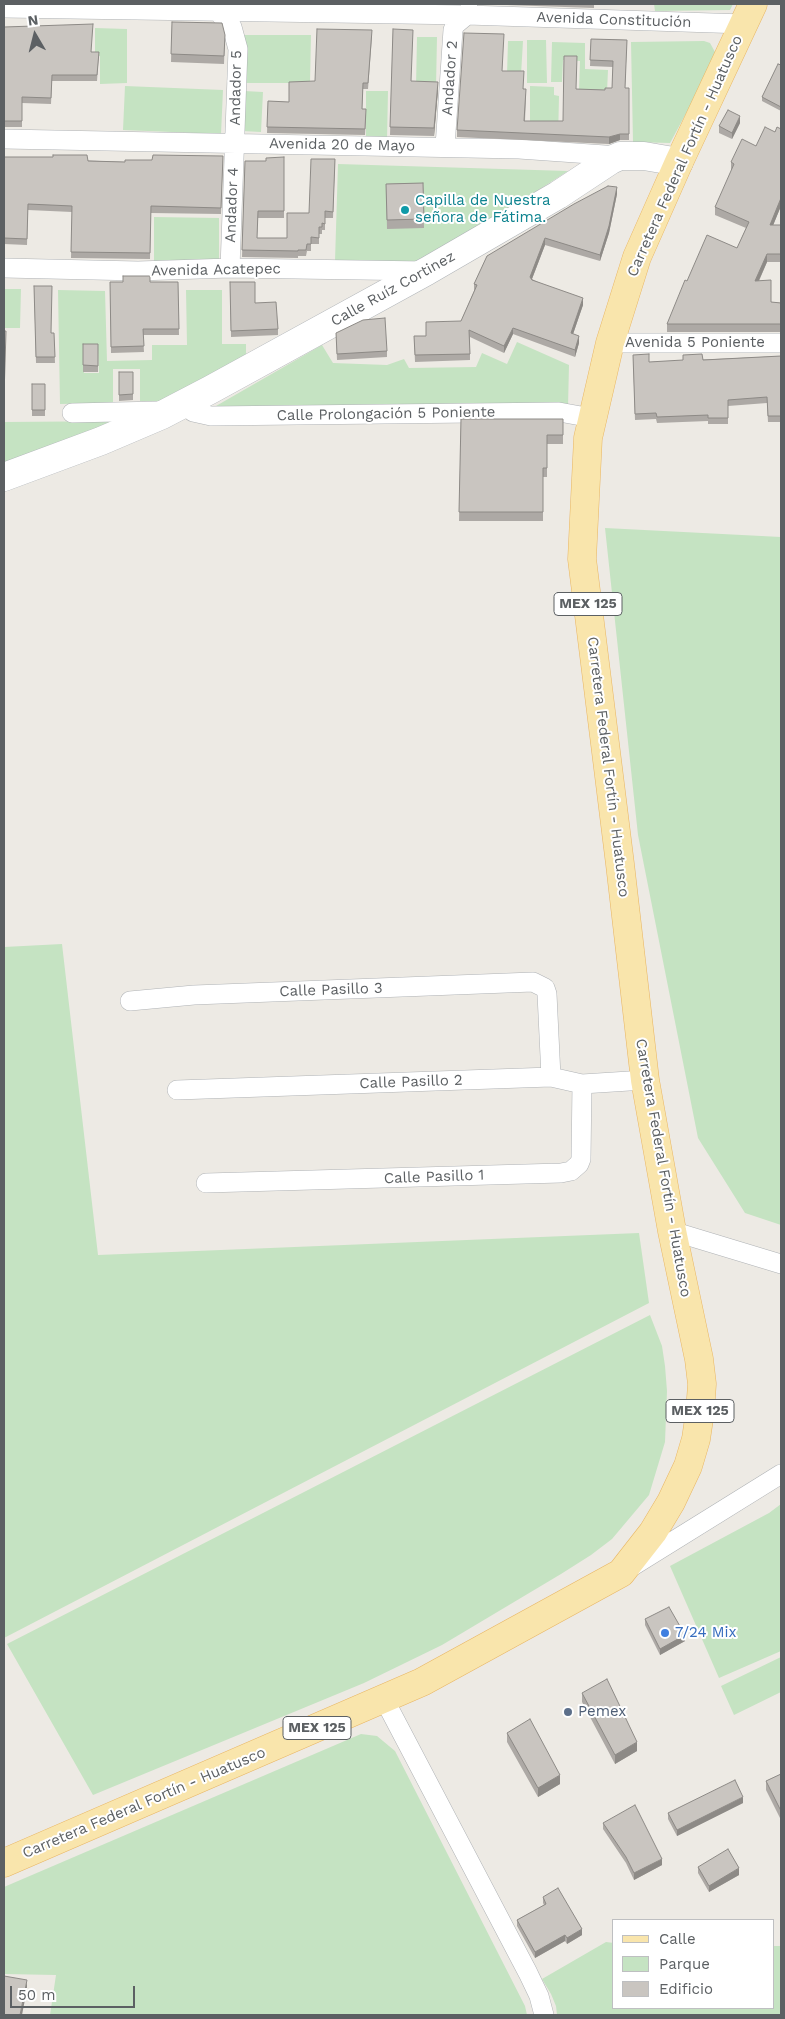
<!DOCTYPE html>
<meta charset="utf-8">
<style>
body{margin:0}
#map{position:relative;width:785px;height:2019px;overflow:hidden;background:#edeae4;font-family:"Work Sans",sans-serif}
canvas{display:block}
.frame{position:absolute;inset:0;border:5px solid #5c6063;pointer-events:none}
.legend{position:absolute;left:612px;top:1919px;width:162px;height:90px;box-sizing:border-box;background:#fff;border:1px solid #bebfc1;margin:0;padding:6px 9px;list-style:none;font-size:15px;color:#5c6063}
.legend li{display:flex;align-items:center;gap:10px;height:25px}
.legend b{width:25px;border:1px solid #bebfc1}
.north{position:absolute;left:10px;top:10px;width:50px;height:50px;-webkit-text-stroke:4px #fff;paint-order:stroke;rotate:352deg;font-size:14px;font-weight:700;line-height:20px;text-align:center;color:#5c6063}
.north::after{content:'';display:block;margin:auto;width:18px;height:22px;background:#5c6063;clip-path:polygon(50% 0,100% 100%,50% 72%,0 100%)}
.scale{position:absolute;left:10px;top:1986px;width:125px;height:22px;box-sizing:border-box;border:2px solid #5c6063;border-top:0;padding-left:6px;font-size:15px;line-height:18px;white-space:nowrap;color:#5c6063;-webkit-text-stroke:4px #fff;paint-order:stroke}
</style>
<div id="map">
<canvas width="785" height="2019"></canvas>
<div class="frame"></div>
<ul class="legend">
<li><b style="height:6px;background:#f9e5ac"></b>Calle</li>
<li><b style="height:14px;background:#c5e3c2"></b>Parque</li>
<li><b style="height:14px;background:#c9c5c0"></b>Edificio</li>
</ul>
<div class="north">N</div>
<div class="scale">50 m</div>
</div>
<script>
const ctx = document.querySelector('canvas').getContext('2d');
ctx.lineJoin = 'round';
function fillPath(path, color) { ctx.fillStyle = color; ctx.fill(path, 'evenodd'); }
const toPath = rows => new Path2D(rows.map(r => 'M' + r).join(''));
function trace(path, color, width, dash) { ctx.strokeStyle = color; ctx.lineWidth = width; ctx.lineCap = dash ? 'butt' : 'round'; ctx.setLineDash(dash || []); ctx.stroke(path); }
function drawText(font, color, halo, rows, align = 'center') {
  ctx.font = font + ' "Work Sans",sans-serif'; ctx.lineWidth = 4; ctx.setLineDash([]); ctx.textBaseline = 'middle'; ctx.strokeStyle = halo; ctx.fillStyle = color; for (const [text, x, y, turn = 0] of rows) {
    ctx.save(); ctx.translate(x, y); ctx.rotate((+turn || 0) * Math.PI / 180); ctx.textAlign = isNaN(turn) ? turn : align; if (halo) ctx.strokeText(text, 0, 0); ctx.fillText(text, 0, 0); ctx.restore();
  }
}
fillPath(toPath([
 [654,4,733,4,730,10,655,11],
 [95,28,127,29,127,83,100,84,100,56,95,56],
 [242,35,311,35,310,83,242,83],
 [417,37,437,37,436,87,416,87],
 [527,40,546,40,547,83,527,83],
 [508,41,523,41,521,75,507,75],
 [704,41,710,43,715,52,714,62,670,143,633,142,631,42],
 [552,42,585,43,585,69,608,70,607,92,579,91,580,61,563,60,562,82,551,82],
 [125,86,223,90,221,134,123,130],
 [530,86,554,87,554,95,559,96,558,141,530,125],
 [244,91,263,92,261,132,242,131],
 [366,91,388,91,387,140,366,140],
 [338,164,568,171,425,263,335,261],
 [154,217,219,218,219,263,154,263],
 [4,289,21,289,20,328,4,328],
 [58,290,105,291,107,361,152,360,152,345,187,345,186,290,222,290,222,344,246,344,246,356,168,401,140,401,140,369,113,369,113,403,60,404],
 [84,350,98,350,99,373,84,373],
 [517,342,569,365,568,407,216,406,322,345,333,363,387,365,404,359,409,368,476,367,482,353,507,364],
 [132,421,4,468,4,422],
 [605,528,781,537,781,1225,745,1213,698,1138,638,835],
 [62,944,98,1255,639,1233,649,1303,4,1638,4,947],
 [650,1315,662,1346,665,1366,667,1391,665,1442,649,1495,612,1539,591,1555,561,1574,442,1645,364,1683,93,1795,7,1644],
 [781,1504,781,1651,719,1678,670,1566,769,1513],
 [781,1657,781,1692,734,1715,721,1686],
 [361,1734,377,1736,395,1751,525,2006,527,2015,50,2015,56,1975,4,1974,4,1887],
 [606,1942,614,1943,614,2008,774,2008,774,1946,781,1946,781,2015,557,2015,556,2006,551,1994,542,1979]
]), '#c5e3c2');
const street = toPath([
 [214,5,217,11,232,27,238,49,230,268],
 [4,8,467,15,744,24],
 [4,139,519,149,619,156],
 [445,147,453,30,455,25,467,15,469,10],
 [4,268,138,271,230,268,425,271],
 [610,343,781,343],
 [184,404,193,412,211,416,559,412,592,418],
 [72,413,159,411],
 [130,1001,194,995,533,982,545,988,547,994,551,1077],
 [177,1090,551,1077,582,1084,645,1080],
 [206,1183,561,1173,571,1171,579,1164,581,1159,582,1084],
 [672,1231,781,1264],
 [633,1566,781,1474],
 [384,1699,528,1973,539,1996,544,2015]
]);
const secondary = toPath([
 [4,477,101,441,162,415,210,390,427,271,558,195,611,160,620,156,644,156,679,162]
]);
const primary = toPath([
 [4,1863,422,1682,621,1573,653,1532,671,1502,688,1466,696,1439,700,1412,702,1384,699,1359,672,1231,645,1080,620,864,582,559,588,438,610,343,637,257,679,162,753,4]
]);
trace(street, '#afb2b5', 20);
trace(secondary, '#b0b4b8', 29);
trace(primary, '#e8b562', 29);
trace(street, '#fff', 19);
trace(secondary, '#fff', 28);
trace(primary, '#f9e5ac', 28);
fillPath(toPath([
 [478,4,594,4,594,8],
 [172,22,225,35,224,64,171,62],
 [4,27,92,52,99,52,97,81,52,81,51,104,22,103,22,127,4,127],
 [393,29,411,81,438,90,434,136,390,135],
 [372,36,368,89,363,89,362,109,366,115,365,135,267,133,268,101,289,102],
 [591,39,627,40,625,88,629,88,629,140,620,140,609,144,457,137,457,130,503,71,524,89,526,96,525,121,563,121,576,89,605,90,612,88,613,67,590,66],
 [781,65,781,111,762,101,762,97],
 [740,123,732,139,719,133,719,126],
 [781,129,781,206,773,225,781,225,781,262,767,262,759,281,771,302,781,303,781,332,667,332,667,324,687,281,737,248,746,228,715,215,715,207,732,171,731,170,731,162,756,146,775,132],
 [223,156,221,214,151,213,150,259,71,258,72,212,28,210,27,245,4,244,4,157,125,162],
 [284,157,284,218,258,218,257,238,287,238,309,213,335,159,333,218,325,218,325,230,322,230,322,234,319,234,319,244,311,244,311,251,307,251,306,256,298,256,298,258,242,257,245,161,266,161],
 [423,183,424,228,387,229,386,184],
 [617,194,609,233,600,261,545,245,532,279,583,305,573,334,579,343,575,357,513,334,504,353,470,337,470,360,415,362,414,336,426,336,461,321,474,291,474,284,487,256],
 [110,282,178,282,179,335,143,335,144,352,111,353],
 [230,282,255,303,278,329,278,335,231,337],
 [34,286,51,333,54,333,55,363,36,363],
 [336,333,387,351,387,357,337,360],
 [83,344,98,344,98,372,83,372],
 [633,355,649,362,781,356,781,422,768,422,767,403,728,406,728,424,708,424,708,421,657,423,656,419,635,420],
 [119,372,133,372,133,400,119,401],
 [32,384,45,384,45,416,32,416],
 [461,419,563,419,563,444,547,444,547,477,543,477,543,521,459,521],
 [645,1619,685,1641,660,1655,645,1625],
 [582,1693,637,1751,615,1764,582,1702],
 [507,1733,560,1784,538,1797,507,1742],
 [781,1774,781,1820,766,1790,766,1781],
 [743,1803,677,1836,668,1819,668,1813],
 [603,1823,662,1865,634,1880,626,1863,603,1829],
 [698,1867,739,1875,709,1892,698,1873],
 [543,1897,582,1935,567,1944,565,1941,535,1958,517,1926,517,1920,544,1905,543,1903]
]), '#ada9a5');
fillPath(toPath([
 [438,82,438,90,434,136,434,128],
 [740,116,740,123,732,139,732,133],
 [620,134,620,140,609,144,609,137],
 [617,187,617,194,609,233,600,261,600,255],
 [781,198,781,206,770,233,770,225],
 [545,238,545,245,530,284,530,277],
 [767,254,767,262,755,289,755,281],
 [583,298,583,305,571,340,571,333],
 [513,328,513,334,504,353,504,346],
 [579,336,579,343,575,357,575,350],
 [685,1635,685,1641,660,1655,660,1649],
 [637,1742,637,1751,615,1764,615,1755],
 [560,1775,560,1784,538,1797,538,1788],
 [743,1797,743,1803,677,1836,677,1830],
 [662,1859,662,1865,634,1880,634,1873],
 [739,1868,739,1875,709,1892,709,1886],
 [582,1929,582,1935,567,1944,567,1938],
 [565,1935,565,1941,535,1958,535,1952],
 [27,1980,27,1989,22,2015,20,2015]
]), '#8d8a86');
const building = toPath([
 [172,22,222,23,225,35,224,56,171,54,172,22],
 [93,24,91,52,99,52,97,75,52,75,51,98,22,97,22,121,4,121,4,27,93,24],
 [317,29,372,30,368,83,363,83,362,109,366,109,365,129,267,127,268,101,289,102,289,82,315,81,317,29],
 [393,29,413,30,411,81,438,82,434,128,390,127,393,29],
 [464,33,504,34,502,71,524,71,523,89,526,89,524,121,563,121,564,56,577,56,576,89,605,90,605,88,612,88,613,61,590,60,591,39,627,40,625,88,629,88,629,134,620,134,609,137,457,130,464,33],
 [778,64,781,65,781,107,762,97,778,64],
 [728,110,740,116,732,133,719,126,728,110],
 [765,127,775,132,777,127,781,129,781,198,770,225,781,225,781,254,767,254,755,281,771,280,771,302,781,303,781,324,667,324,685,280,687,281,707,235,737,248,749,222,715,207,734,164,731,162,742,139,756,146,765,127],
 [53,155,87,155,88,161,125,162,125,160,152,160,153,155,223,156,221,208,151,206,150,253,71,252,72,206,28,204,27,239,4,238,4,157,53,157,53,155],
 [284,157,284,211,258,211,257,238,287,238,287,213,309,213,311,159,335,159,333,212,325,211,325,224,322,223,322,227,319,227,319,238,311,237,311,244,307,244,306,250,298,250,298,251,242,250,245,161,266,161,266,158,284,157],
 [423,183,424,219,387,220,386,184,423,183],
 [608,186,617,187,609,226,600,255,545,238,530,277,532,280,583,298,571,333,579,336,575,350,513,328,504,346,469,330,470,354,415,355,414,336,426,336,426,322,461,321,477,285,474,284,487,256,574,204,608,186],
 [123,276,150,276,150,282,178,282,179,329,143,329,144,346,111,347,110,282,123,282,123,276],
 [230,282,255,282,255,303,276,302,278,329,231,331,230,282],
 [34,286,52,286,51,333,54,333,55,357,36,357,34,286],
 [385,318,387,351,337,354,336,333,363,320,385,318],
 [4,331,6,331,4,396,4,331],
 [83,344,98,344,98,366,83,365,83,344],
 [649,354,649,362,683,360,683,355,702,354,703,360,781,356,781,416,768,416,767,397,728,400,728,418,708,418,708,415,657,417,656,413,635,414,633,355,649,354],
 [119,372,133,372,133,394,119,395,119,372],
 [32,384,45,384,45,410,32,410,32,384],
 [461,419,563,419,563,435,547,435,547,468,543,468,543,512,459,512,461,419],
 [669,1607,685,1635,660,1649,645,1619,669,1607],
 [607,1679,637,1742,615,1755,582,1693,607,1679],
 [530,1719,560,1775,538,1788,507,1733,530,1719],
 [781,1774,781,1811,766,1781,781,1774],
 [735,1780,743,1797,677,1830,668,1813,735,1780],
 [635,1805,662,1859,634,1873,626,1857,603,1823,635,1805],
 [728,1849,739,1868,709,1886,698,1867,728,1849],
 [558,1888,582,1929,567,1938,565,1935,535,1952,517,1920,546,1904,543,1897,558,1888],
 [4,1976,27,1980,20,2015,4,2015,4,1976]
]);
fillPath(building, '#c9c5c0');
trace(building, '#8d8a86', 1);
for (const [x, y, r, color] of [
 [405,210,5,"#0f9aa8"],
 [665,1633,5,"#3f7fe0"],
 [568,1712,5,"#5c6f8a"]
]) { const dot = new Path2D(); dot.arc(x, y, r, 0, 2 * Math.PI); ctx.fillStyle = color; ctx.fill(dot); trace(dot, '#fff', 2); }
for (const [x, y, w] of [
 [588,604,68],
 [700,1411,68],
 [317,1728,68]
]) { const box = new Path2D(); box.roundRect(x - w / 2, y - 11.5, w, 23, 4); ctx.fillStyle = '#fff'; ctx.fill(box); trace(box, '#5c6063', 1); }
drawText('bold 14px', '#5c6063', null, [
 ["MEX 125",588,604],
 ["MEX 125",700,1411],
 ["MEX 125",317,1728]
]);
drawText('15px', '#5c6063', '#fff', [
 ["Avenida Constitución",614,20,2],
 ["Andador 2",450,78,-86],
 ["Andador 5",236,88,-89],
 ["Avenida 20 de Mayo",342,145,1],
 ["Carretera Federal Fortín - Huatusco",685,156,-66],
 ["Andador 4",232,205,-88],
 ["Avenida Acatepec",216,270,-1],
 ["Calle Ruíz Cortinez",393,289,-29],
 ["Avenida 5 Poniente",695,343],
 ["Calle Prolongación 5 Poniente",386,414,-1],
 ["Carretera Federal Fortín - Huatusco",608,767,83],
 ["Calle Pasillo 3",331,990,-2],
 ["Calle Pasillo 2",411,1082,-2],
 ["Carretera Federal Fortín - Huatusco",663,1168,80],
 ["Calle Pasillo 1",434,1177,-2],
 ["Carretera Federal Fortín - Huatusco",144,1803,-23]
]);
drawText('15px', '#0d838f', '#fff', [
 ["Capilla de Nuestra",415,201],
 ["señora de Fátima.",415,218]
], 'left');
drawText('15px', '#366cbe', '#fff', [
 ["7/24 Mix",675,1633]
], 'left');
drawText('15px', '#4e5e75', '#fff', [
 ["Pemex",578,1712]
], 'left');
</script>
